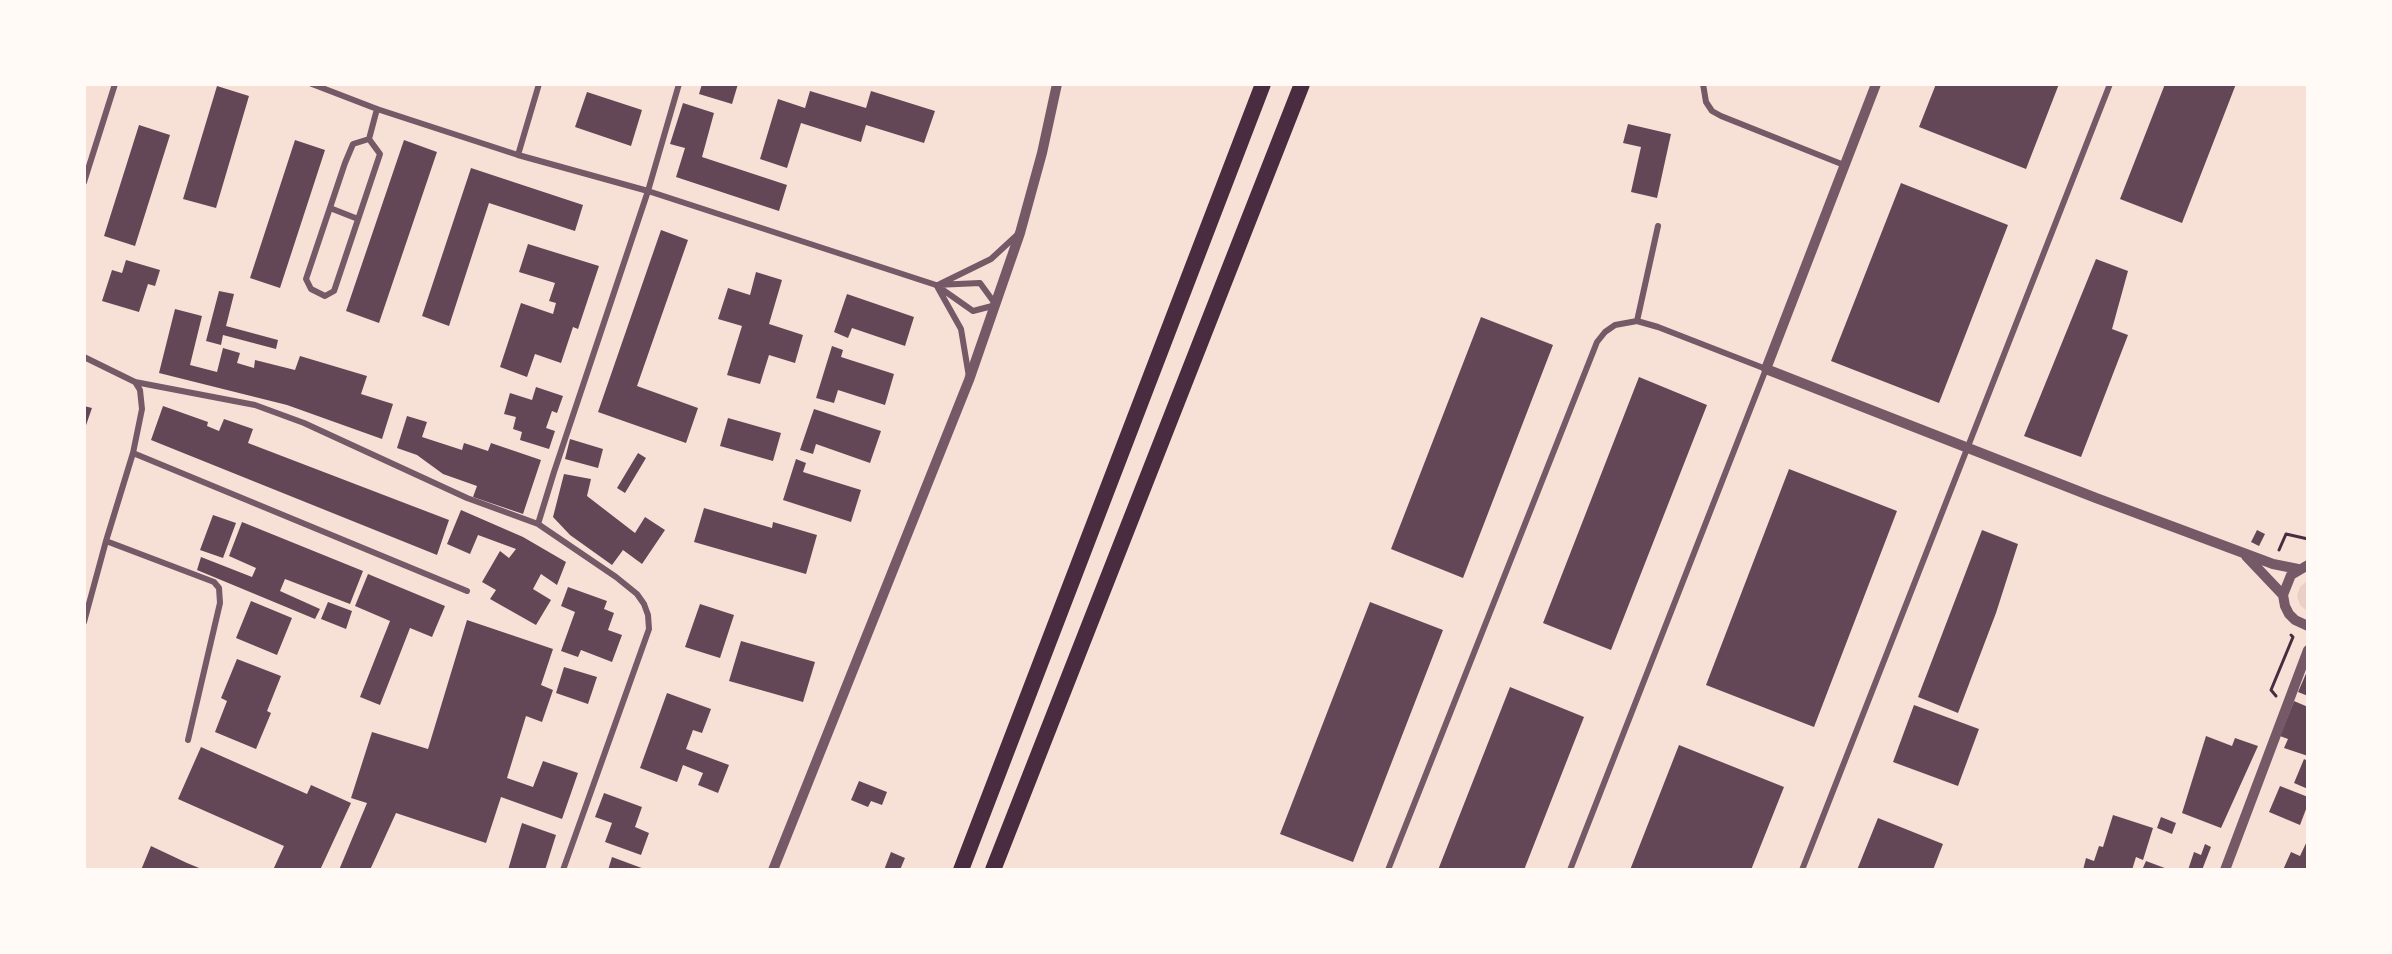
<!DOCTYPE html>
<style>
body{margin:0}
#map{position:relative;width:2392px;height:954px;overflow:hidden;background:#f7e1d7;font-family:Lora,serif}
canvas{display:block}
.frame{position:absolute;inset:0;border:86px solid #fffaf5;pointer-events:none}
</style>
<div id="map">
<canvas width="2392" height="954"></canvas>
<div class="frame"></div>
</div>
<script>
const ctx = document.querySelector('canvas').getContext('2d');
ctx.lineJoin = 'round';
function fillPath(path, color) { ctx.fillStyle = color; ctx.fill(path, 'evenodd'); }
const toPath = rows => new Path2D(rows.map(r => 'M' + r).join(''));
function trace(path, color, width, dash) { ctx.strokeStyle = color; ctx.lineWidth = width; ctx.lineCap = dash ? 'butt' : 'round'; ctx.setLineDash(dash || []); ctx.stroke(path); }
fillPath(toPath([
 [2308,580,2308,612,2300,605,2297,596,2300,587]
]), '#ebcfc5');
fillPath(toPath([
 [702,84,738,84,732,104,699,94],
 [1936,84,2059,84,2026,169,1919,127],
 [2165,84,2236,84,2182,223,2120,199],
 [217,86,249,96,216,208,183,199],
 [810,91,866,108,871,91,935,111,924,143,866,125,861,142,801,123,787,168,760,159,778,99,805,108],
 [587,92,642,110,631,146,575,127],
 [683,103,714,113,702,157,787,185,779,211,676,177,685,148,670,144],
 [1628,124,1671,134,1657,198,1631,192,1641,147,1623,143],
 [139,125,170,135,135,246,104,236],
 [295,140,325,150,280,288,250,278],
 [404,140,437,152,379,323,346,311],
 [471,168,583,205,575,231,489,203,449,326,422,316],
 [1901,183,2008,225,1939,403,1831,361],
 [661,230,688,240,637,386,698,408,686,443,598,412],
 [528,244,599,266,578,329,573,327,561,363,535,354,527,377,500,367,521,303,553,314,556,303,549,301,555,283,519,272],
 [2096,259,2128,271,2112,329,2128,335,2081,457,2024,436],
 [126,260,160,270,155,286,148,284,139,312,102,301,112,270,122,273],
 [756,272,782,280,769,324,803,335,795,363,769,355,760,384,727,375,742,326,718,319,728,288,750,295],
 [219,291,234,294,226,326,278,340,276,349,223,335,221,345,206,341],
 [847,294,914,317,905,346,852,328,848,338,834,332],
 [175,309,202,316,190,365,217,372,223,348,240,353,237,363,254,368,255,360,295,370,300,356,367,376,361,394,393,404,382,439,287,405,159,373],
 [1481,317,1553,345,1463,578,1391,549],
 [832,346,843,350,841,357,894,374,885,405,838,390,834,403,816,398],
 [1639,377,1707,405,1611,650,1543,623],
 [536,387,563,396,557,413,552,411,546,428,555,431,549,449,520,440,522,432,513,429,516,417,504,414,510,393,532,400],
 [84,406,92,408,84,431],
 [163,406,208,422,207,426,219,431,224,419,253,429,248,443,449,520,437,555,151,440],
 [814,409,881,431,870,463,816,444,813,454,800,450],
 [407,416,427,422,422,437,462,450,464,443,488,451,491,443,541,460,523,514,473,497,477,486,443,474,417,455,397,448],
 [728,418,781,433,773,461,720,446],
 [570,439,603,449,598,468,565,459],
 [638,453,646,458,625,493,617,488],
 [796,459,806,463,803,472,861,490,851,522,783,500],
 [1789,469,1897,511,1814,727,1706,685],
 [564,474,591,479,587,496,635,533,645,517,665,530,642,564,623,550,612,565,570,535,553,517],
 [704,508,772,528,773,522,817,535,806,574,694,542],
 [461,510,523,537,566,562,557,585,541,574,533,589,551,600,536,625,490,599,496,590,482,582,500,551,509,558,516,549,478,535,470,554,447,544],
 [213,515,236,523,223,558,200,550],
 [242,522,363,571,350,604,285,579,280,591,320,609,315,619,197,570,201,557,252,577,256,568,229,556],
 [1982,530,2018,544,1996,613,1958,713,1918,697],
 [2257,530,2265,534,2259,546,2251,542],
 [368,574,445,606,432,637,410,628,380,705,360,697,390,621,355,606],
 [568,587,607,601,604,609,614,613,608,630,622,635,612,662,581,650,578,657,561,651,575,612,561,606],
 [251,601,292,618,277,655,236,638],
 [328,602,352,611,346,629,321,619],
 [1370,602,1443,630,1353,862,1280,834],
 [700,604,734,615,720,658,685,647],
 [467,620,553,649,541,685,553,690,542,722,526,716,507,778,533,787,543,761,578,773,562,819,501,797,486,843,396,813,370,870,339,870,367,803,351,798,372,732,428,749],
 [741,641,815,662,803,702,729,681],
 [237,659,281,676,267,711,271,713,256,749,215,732,227,701,221,698],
 [564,667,597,677,588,704,556,693],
 [2308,669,2308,696,2298,692],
 [1510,687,1584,717,1524,870,1438,870],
 [667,693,711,709,702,733,693,730,686,749,729,765,718,793,698,785,703,773,683,765,677,782,640,768],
 [2294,701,2308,707,2308,756,2284,748,2288,739,2280,736],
 [1914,705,1979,729,1958,786,1893,762],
 [2206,736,2232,746,2235,738,2258,746,2221,828,2182,813],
 [1679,745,1784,787,1751,870,1630,870],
 [201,747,307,794,311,785,351,803,320,870,273,870,284,846,178,799],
 [2304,759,2308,761,2308,789,2294,783],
 [859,781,887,792,882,805,871,801,868,807,851,800],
 [2280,786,2308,797,2308,804,2300,825,2269,812],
 [604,793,642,807,635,827,649,833,641,855,605,842,612,823,595,817],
 [2113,815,2153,828,2143,860,2136,857,2132,870,2083,870,2086,858,2094,861,2099,846,2103,847],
 [2161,817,2176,823,2172,834,2157,828],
 [1878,818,1943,844,1933,870,1857,870],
 [522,823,556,835,545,870,508,870],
 [2308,839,2308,870,2283,870,2291,852,2300,856],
 [2205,844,2211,847,2202,870,2188,870,2194,852,2201,855],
 [151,846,187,863,204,870,141,870],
 [891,852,905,858,900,870,884,870],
 [612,857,647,870,608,870],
 [2146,861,2170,870,2142,870]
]), '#644757');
trace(toPath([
 [2279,550,2286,534,2308,539],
 [2276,696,2271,690,2293,637,2291,635]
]), '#4a2c40', 3);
trace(toPath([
 [312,84,377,109,518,155,648,191,936,285,973,311,996,305,980,283,936,285],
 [1703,84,1706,102,1712,111,1721,116,1844,165],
 [369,139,380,154,334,291,325,296,311,289,306,279,345,163,353,144,369,139,377,109],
 [518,155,539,84],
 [84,182,115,84],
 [330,208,358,219],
 [940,284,991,259,1017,235],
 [938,288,961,329,969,377],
 [1637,321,1658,226],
 [84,357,135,382,140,390,142,409,133,453,106,541,84,622],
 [135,382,255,405,304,423,467,498,538,524,616,577,637,594,644,604,648,615,649,629,563,870],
 [133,453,467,591],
 [538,524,554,472,648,191,679,84],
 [106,541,214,582,219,588,220,603,188,740],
 [1388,870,1597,342,1605,332,1615,325,1637,321,1658,327,1766,369,1570,870],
 [1802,870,2110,84]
]), '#755966', 6);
trace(toPath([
 [1876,84,1766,369,2096,498,2273,564,2298,569],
 [2246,556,2283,595],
 [2308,565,2291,575,2283,595,2285,606,2289,614,2295,620,2308,626],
 [773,870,969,380,1020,233,1042,153,1057,84],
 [2225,870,2308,650]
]), '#755966', 10);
trace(toPath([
 [961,870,1263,84],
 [993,870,1302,84]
]), '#4a2c40', 16);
</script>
